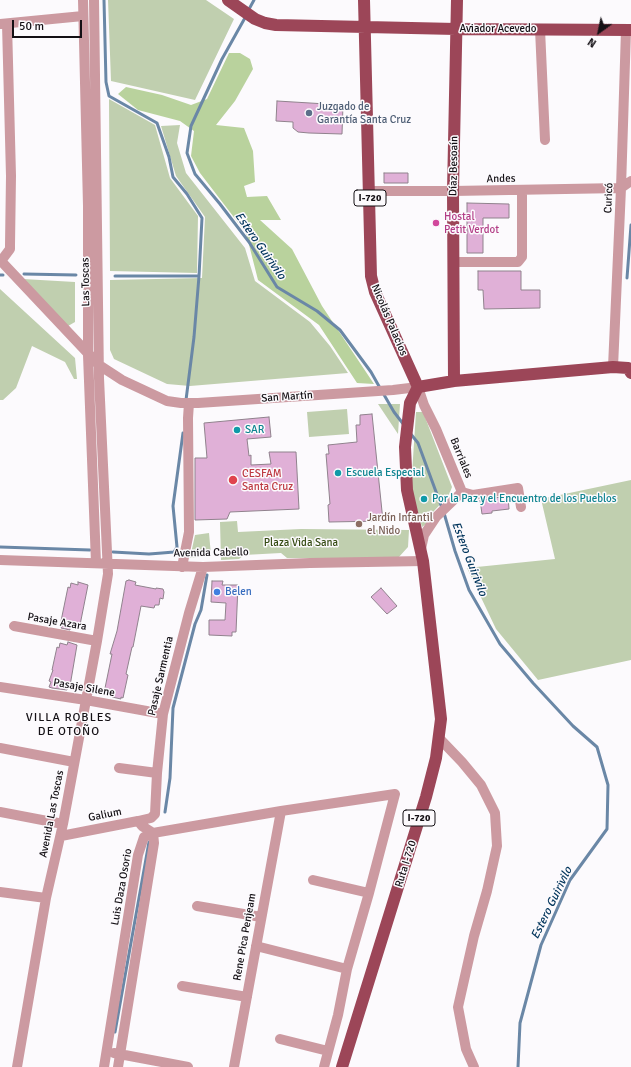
<!DOCTYPE html>
<meta charset="utf-8">
<style>
body{margin:0}
#map{position:relative;width:631px;height:1067px;overflow:hidden;background:#fcfafd;font-family:Signika,sans-serif}
canvas{display:block}
.north{position:absolute;left:579px;top:12px;width:40px;height:40px;-webkit-text-stroke:3px #fcfafd;paint-order:stroke;rotate:213deg;font-size:11px;font-weight:700;line-height:16px;text-align:center;color:#141015}
.north::after{content:'';display:block;margin:auto;width:14px;height:18px;background:#141015;clip-path:polygon(50% 0,100% 100%,50% 72%,0 100%)}
.scale{position:absolute;left:12px;top:20px;width:70px;height:18px;box-sizing:border-box;border:2px solid #141015;border-top:0;padding-left:5px;font-size:12px;line-height:14px;white-space:nowrap;color:#141015;-webkit-text-stroke:3px #fcfafd;paint-order:stroke}
</style>
<div id="map">
<canvas width="631" height="1067"></canvas>
<div class="north">N</div>
<div class="scale">50 m</div>
</div>
<script>
const ctx = document.querySelector('canvas').getContext('2d');
ctx.lineJoin = 'round';
function fillPath(path, color) { ctx.fillStyle = color; ctx.fill(path, 'evenodd'); }
const toPath = rows => new Path2D(rows.map(r => 'M' + r).join(''));
function trace(path, color, width, dash) { ctx.strokeStyle = color; ctx.lineWidth = width; ctx.lineCap = dash ? 'butt' : 'round'; ctx.setLineDash(dash || []); ctx.stroke(path); }
function drawText(font, color, halo, rows, align = 'center') {
  ctx.font = font + ' Signika,sans-serif'; ctx.lineWidth = 3; ctx.setLineDash([]); ctx.textBaseline = 'middle'; ctx.strokeStyle = halo; ctx.fillStyle = color; for (const [text, x, y, turn = 0] of rows) {
    ctx.save(); ctx.translate(x, y); ctx.rotate((+turn || 0) * Math.PI / 180); ctx.textAlign = isNaN(turn) ? turn : align; if (halo) ctx.strokeText(text, 0, 0); ctx.fillText(text, 0, 0); ctx.restore();
  }
}
fillPath(toPath([
 [108,0,206,0,234,19,195,100,111,81],
 [109,99,155,125,170,178,198,216,197,273,110,271],
 [180,125,177,143,186,173,245,248,255,281,310,322,330,346,348,373,190,386,167,384,114,359,110,350,110,280,202,278,205,217,176,176,161,126],
 [23,279,75,282,75,322,68,326],
 [0,289,75,358,77,379,74,379,65,362,32,346,16,388,3,400,0,400],
 [378,404,400,404,398,434],
 [347,409,349,434,309,437,307,412],
 [416,412,423,412,452,487,449,495,433,512,429,522,422,527,411,489],
 [631,480,631,660,538,680,496,629,467,568,555,559,541,499],
 [237,521,238,532,301,529,409,530,408,547,398,558,287,558,281,553,244,555,239,559,221,560,220,522],
 [209,533,211,555,190,558,195,535]
]), '#c0cfaf');
fillPath(toPath([
 [229,53,240,53,250,59,253,69,235,101,216,125,244,128,253,151,255,182,244,186,247,197,267,196,281,220,260,220,292,249,322,306,374,384,357,383,319,325,258,280,246,233,200,173,191,156,194,131,180,121,138,110,118,94,126,87,162,95,191,105,207,99]
]), '#b9d29d');
trace(toPath([
 [104,0,106,82,109,96,157,123,169,157,173,177,187,194,202,218,199,276,194,337,186,400],
 [248,11,254,0],
 [246,16,222,59,191,126,187,153,195,174,220,204,249,242,277,287,317,311,340,330,371,372,380,388],
 [24,274,76,275],
 [0,275,3,275],
 [115,276,199,276],
 [627,278,631,225],
 [383,393,394,412,404,425],
 [410,433,418,443,442,508],
 [444,513,455,551,469,590,500,644,533,683,573,726,597,747,608,785,607,829,570,880,541,945,520,1023,518,1067],
 [0,547,90,550],
 [113,552,149,554,162,553,174,552,177,547,173,506,183,433],
 [165,812,170,778,173,708,195,624,201,610,207,575],
 [115,1032,149,842]
]), '#6a87a6', 3);
const building = toPath([
 [277,101,343,105,342,134,309,133,298,132,293,128,293,122,276,121,277,101],
 [384,173,408,173,408,183,384,183,384,173],
 [467,203,509,204,509,218,483,218,483,253,467,253,467,203],
 [478,271,521,271,521,290,540,290,540,308,484,309,483,290,478,290,478,271],
 [372,414,383,521,329,522,328,505,330,504,326,454,329,454,328,445,357,442,356,425,360,425,360,415,372,414],
 [269,417,271,437,247,439,249,456,251,455,251,465,271,464,269,452,296,452,299,509,230,512,227,519,195,520,195,458,207,458,204,423,269,417],
 [508,496,509,509,492,511,492,513,482,514,480,500,508,496],
 [129,580,136,582,135,585,156,589,156,588,163,589,164,592,163,599,160,598,159,605,155,605,154,608,141,606,133,647,132,647,126,674,128,675,123,698,121,697,121,699,112,697,113,694,107,693,107,689,105,688,112,654,110,654,117,631,126,581,129,580],
 [212,581,223,581,222,585,238,585,236,632,232,632,232,636,209,635,209,620,225,620,226,603,211,602,212,581],
 [78,582,88,585,80,625,78,624,77,628,70,627,70,630,61,628,62,626,60,626,68,587,70,588,71,583,78,585,78,582],
 [381,588,397,606,387,614,371,597,381,588],
 [68,642,77,645,70,686,68,686,67,690,52,688,49,687,51,682,49,681,53,670,52,670,57,647,59,648,60,643,67,645,68,642]
]);
fillPath(building, '#e0b0d7');
trace(building, '#90828d', 1);
trace(toPath([
 [83,0,88,206,88,355,96,563],
 [0,24,83,16],
 [540,29,545,140],
 [370,191,453,191,621,188,631,181],
 [0,260,99,365,122,380,167,401,181,403,198,403,393,390,418,387,424,405,436,429,462,492,436,517,424,535,421,549],
 [1,261,10,249,10,245,11,176,7,24],
 [454,262,518,262,522,257,522,190],
 [613,367,621,188,626,30],
 [462,492,473,495,518,488,521,507],
 [0,560,203,567,310,563,423,561],
 [182,567,189,532,188,418,189,403],
 [14,626,97,641],
 [0,687,86,700,163,714],
 [439,738,462,762,481,785,495,813,497,846,487,891,474,936,458,1007,466,1049,474,1067],
 [0,748,74,762],
 [119,768,157,773],
 [0,812,63,824],
 [138,821,142,826,153,833,281,811,395,794,369,893,347,969,338,1015,324,1067],
 [61,836,138,821,151,818,155,814,157,773,163,714,189,613,203,567],
 [313,880,369,893],
 [0,892,46,898],
 [197,906,261,917],
 [256,946,347,969],
 [182,986,247,997],
 [280,1039,328,1051],
 [114,1053,188,1067],
 [17,1067,46,898,63,824,97,641,108,574,99,378,94,0],
 [104,1067,138,855,144,837,153,833],
 [118,1067,154,843,153,833],
 [234,1067,281,811]
]), '#cc9aa1', 10);
trace(toPath([
 [228,0,255,19,265,23,276,25,456,29,631,30],
 [454,381,453,191,457,0],
 [418,387,454,381,613,367,628,368,631,373],
 [342,1067,426,797,436,758,441,719,423,561,407,490,405,447,410,403,418,387,375,292,371,276,364,0]
]), '#9c4658', 12);
for (const [x, y, r, color] of [
 [309,113,4,"#5c6f8a"],
 [436,223,4,"#d1479c"],
 [237,430,4,"#0f9aa8"],
 [338,473,4,"#0f9aa8"],
 [233,480,5,"#e0444e"],
 [424,499,4,"#0f9aa8"],
 [359,524,4,"#8d6e63"],
 [217,592,4,"#3f7fe0"]
]) { const dot = new Path2D(); dot.arc(x, y, r, 0, 2 * Math.PI); ctx.fillStyle = color; ctx.fill(dot); trace(dot, '#fcfafd', 1.5); }
for (const [x, y, w] of [
 [370,198,32],
 [419,818,32]
]) { const box = new Path2D(); box.roundRect(x - w / 2, y - 8, w, 16, 3); ctx.fillStyle = '#fcfafd'; ctx.fill(box); trace(box, '#141015', 1); }
drawText('bold 10px', '#141015', null, [
 ["I-720",370,198],
 ["I-720",419,818]
]);
drawText('11px', '#141015', '#fcfafd', [
 ["Aviador Acevedo",498,29],
 ["Díaz Besoaín",454,166,-89],
 ["Andes",501,179,-1],
 ["Curicó",609,198,-88],
 ["Las Toscas",86,282,-91],
 ["Nicolás Palacios",389,320,67],
 ["San Martín",287,397,-4],
 ["Barriales",461,458,68],
 ["Avenida Cabello",211,553,-1],
 ["Pasaje Azara",57,622,10],
 ["Pasaje Sarmentia",161,676,-77],
 ["Pasaje Silene",84,688,10],
 ["Avenida Las Toscas",52,814,-79],
 ["Galium",105,815,-11],
 ["Ruta I-720",406,864,-73],
 ["Luis Daza Osorio",122,887,-80],
 ["Rene Pica Penjeam",245,937,-80]
]);
drawText('11px', '#4e5e75', '#fcfafd', [
 ["Juzgado de",317,107],
 ["Garantía Santa Cruz",317,120]
], 'left');
drawText('11px', '#b23c85', '#fcfafd', [
 ["Hostal",444,217],
 ["Petit Verdot",444,230]
], 'left');
drawText('11px', '#0d838f', '#fcfafd', [
 ["SAR",245,430],
 ["Escuela Especial",346,473],
 ["Por la Paz y el Encuentro de los Pueblos",432,499]
], 'left');
drawText('11px', '#be3a42', '#fcfafd', [
 ["CESFAM",242,474],
 ["Santa Cruz",242,487]
], 'left');
drawText('11px', '#785e54', '#fcfafd', [
 ["Jardín Infantil",367,518],
 ["el Nido",367,531]
], 'left');
drawText('11px', '#354b13', '#fcfafd', [
 ["Plaza Vida Sana",301,543]
]);
drawText('11px', '#366cbe', '#fcfafd', [
 ["Belen",225,592]
], 'left');
drawText('italic 12px', '#01345b', '#fcfafd', [
 ["Estero Guirivilo",260,246,55],
 ["Estero Guirivilo",469,559,69],
 ["Estero Guirivilo",552,903,-64]
]);
ctx.letterSpacing = '1px';
drawText('12px', '#141015', '#fcfafd', [
 ["VILLA ROBLES",69,718],
 ["DE OTOÑO",69,732]
]);
ctx.letterSpacing = '0px';
</script>
